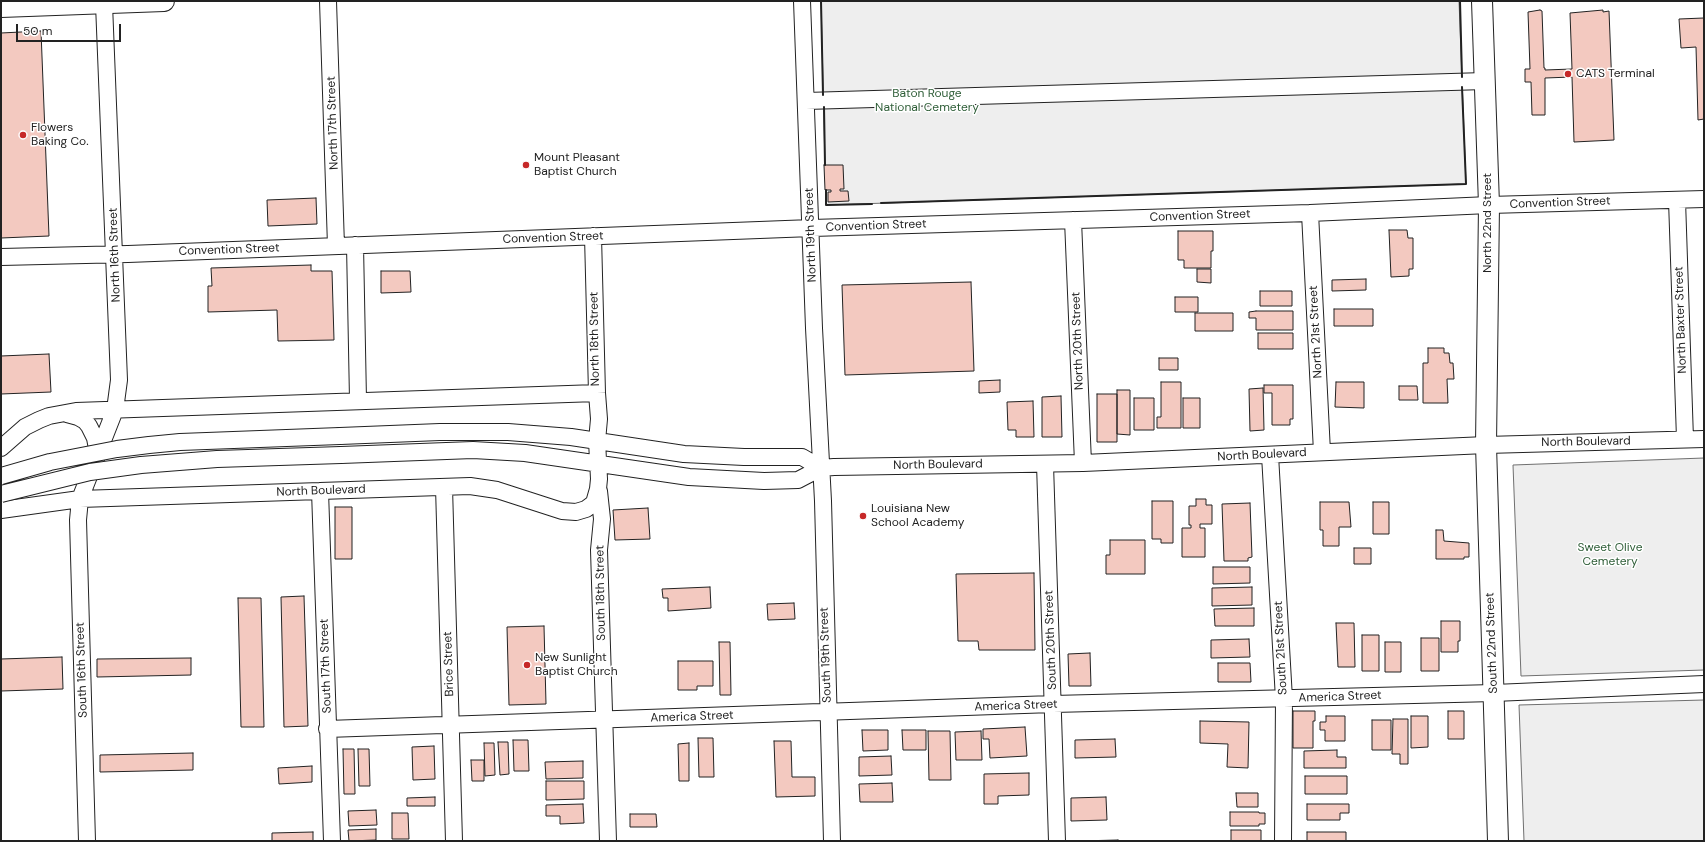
<!DOCTYPE html>
<style>
body{margin:0}
#map{position:relative;width:1705px;height:842px;overflow:hidden;background:#fff;font-family:"DM Sans",sans-serif}
canvas{display:block}
.frame{position:absolute;inset:0;border:2px solid #222;pointer-events:none}
.scale{position:absolute;left:16px;top:24px;width:105px;height:18px;box-sizing:border-box;border:2px solid #222;border-top:0;padding-left:5px;font-size:12px;line-height:14px;white-space:nowrap;color:#222;-webkit-text-stroke:3px #fff;paint-order:stroke}
</style>
<div id="map">
<canvas width="1705" height="842"></canvas>
<div class="frame"></div>
<div class="scale">50 m</div>
</div>
<script>
const ctx = document.querySelector('canvas').getContext('2d');
ctx.lineJoin = 'round';
function fillPath(path, color) { ctx.fillStyle = color; ctx.fill(path, 'evenodd'); }
const toPath = rows => new Path2D(rows.map(r => 'M' + r).join(''));
function trace(path, color, width, dash) { ctx.strokeStyle = color; ctx.lineWidth = width; ctx.lineCap = dash ? 'butt' : 'round'; ctx.setLineDash(dash || []); ctx.stroke(path); }
function drawText(font, color, halo, rows, align = 'center') {
  ctx.font = font + ' "DM Sans",sans-serif'; ctx.lineWidth = 3; ctx.setLineDash([]); ctx.textBaseline = 'middle'; ctx.strokeStyle = halo; ctx.fillStyle = color; for (const [text, x, y, turn = 0] of rows) {
    ctx.save(); ctx.translate(x, y); ctx.rotate((+turn || 0) * Math.PI / 180); ctx.textAlign = isNaN(turn) ? turn : align; if (halo) ctx.strokeText(text, 0, 0); ctx.fillText(text, 0, 0); ctx.restore();
  }
}
const green = toPath([
 [821,1,1459,1,1466,184,826,205,821,1],
 [1704,458,1704,670,1521,676,1513,465,1704,458],
 [1704,700,1704,841,1524,841,1519,705,1704,700]
]);
fillPath(green, '#eee');
trace(green, '#6f6f6f', 1);
const building = toPath([
 [1540,10,1542,11,1544,68,1545,68,1545,70,1572,69,1570,13,1603,10,1603,12,1609,11,1614,140,1574,142,1572,77,1545,78,1545,115,1532,115,1531,82,1525,82,1525,69,1530,69,1528,12,1540,10],
 [1704,18,1704,119,1698,120,1696,47,1681,48,1679,19,1704,18],
 [41,31,49,236,1,238,1,33,41,31],
 [824,165,843,165,844,189,840,189,840,191,848,191,849,201,828,202,828,192,831,192,831,190,825,190,824,165],
 [316,198,317,224,268,226,267,200,316,198],
 [1389,230,1407,230,1408,238,1413,238,1413,269,1409,269,1409,276,1391,277,1389,230],
 [1178,231,1213,231,1213,251,1211,251,1211,268,1184,268,1184,260,1178,260,1178,231],
 [311,265,311,271,332,271,334,340,278,341,277,310,208,312,208,286,212,286,211,268,311,265],
 [1197,269,1211,269,1211,283,1197,282,1197,269],
 [381,271,410,271,411,292,381,293,381,271],
 [1366,279,1366,290,1332,291,1332,280,1366,279],
 [971,282,974,371,845,375,842,285,971,282],
 [1260,291,1292,291,1292,306,1260,306,1260,291],
 [1175,297,1198,297,1198,312,1175,312,1175,297],
 [1334,309,1373,309,1373,326,1334,326,1334,309],
 [1256,311,1293,311,1293,330,1256,330,1256,318,1249,318,1249,312,1256,311],
 [1195,313,1233,313,1233,331,1195,331,1195,313],
 [1258,333,1293,333,1293,349,1258,349,1258,333],
 [1428,348,1444,348,1444,353,1449,353,1450,363,1453,363,1454,379,1447,379,1448,403,1423,403,1423,363,1428,363,1428,348],
 [49,354,51,392,1,394,1,356,49,354],
 [1159,358,1178,358,1178,370,1159,370,1159,358],
 [1000,380,1000,392,979,393,979,381,1000,380],
 [1161,382,1181,382,1181,428,1157,428,1157,417,1161,417,1161,382],
 [1336,382,1364,382,1364,408,1335,407,1336,382],
 [1264,385,1293,385,1293,419,1290,419,1290,425,1272,425,1272,393,1264,393,1264,385],
 [1399,386,1417,386,1418,400,1399,400,1399,386],
 [1263,388,1264,430,1250,431,1249,389,1263,388],
 [1117,390,1130,390,1130,435,1117,434,1117,390],
 [1097,394,1117,394,1117,442,1097,442,1097,394],
 [1061,396,1062,437,1042,437,1042,397,1061,396],
 [1134,398,1154,398,1154,430,1134,430,1134,398],
 [1183,398,1200,398,1200,428,1183,428,1183,398],
 [1033,401,1034,437,1016,437,1016,430,1008,430,1007,402,1033,401],
 [1196,499,1206,499,1206,505,1212,505,1212,524,1200,524,1200,528,1205,528,1205,557,1182,557,1182,528,1191,528,1191,525,1189,525,1189,506,1196,506,1196,499],
 [1152,501,1173,501,1173,543,1161,543,1161,539,1152,539,1152,501],
 [1320,502,1349,502,1351,527,1339,527,1339,546,1323,546,1323,530,1320,530,1320,502],
 [1373,502,1389,502,1389,534,1373,534,1373,502],
 [1250,503,1252,557,1248,558,1248,561,1224,561,1222,504,1250,503],
 [335,507,352,507,352,559,335,559,335,507],
 [648,508,650,539,615,540,613,510,648,508],
 [1436,530,1443,530,1444,541,1469,543,1469,557,1464,557,1464,559,1436,559,1436,530],
 [1110,540,1145,540,1145,574,1106,574,1106,555,1110,555,1110,540],
 [1354,548,1371,548,1371,564,1354,564,1354,548],
 [1213,567,1250,567,1250,583,1213,584,1213,567],
 [1034,573,1035,650,979,650,978,641,958,641,956,574,1034,573],
 [710,587,711,608,668,611,668,598,663,598,662,589,710,587],
 [1252,587,1252,605,1212,606,1212,588,1252,587],
 [304,596,308,726,284,727,281,597,304,596],
 [238,598,261,598,264,727,241,727,238,598],
 [794,603,795,619,768,620,767,604,794,603],
 [1254,608,1254,626,1215,626,1214,609,1254,608],
 [1441,621,1460,621,1460,641,1458,641,1458,652,1441,652,1441,621],
 [1336,623,1354,623,1355,667,1338,667,1336,623],
 [544,626,546,704,509,705,507,627,544,626],
 [1362,635,1379,635,1379,671,1362,671,1362,635],
 [1421,638,1439,638,1439,671,1421,671,1421,638],
 [1249,639,1250,657,1211,658,1211,640,1249,639],
 [719,642,730,642,731,695,720,695,719,642],
 [1385,642,1401,642,1401,672,1385,672,1385,642],
 [1090,653,1091,686,1069,686,1068,654,1090,653],
 [62,657,63,689,1,691,1,659,62,657],
 [191,658,191,675,97,677,97,659,191,658],
 [678,661,713,661,713,686,697,686,697,690,678,690,678,661],
 [1218,663,1250,663,1251,682,1218,682,1218,663],
 [1293,711,1315,711,1315,721,1313,721,1313,748,1293,748,1293,711],
 [1448,711,1464,711,1464,739,1448,739,1448,711],
 [1326,716,1345,716,1345,741,1325,741,1325,730,1320,730,1320,722,1326,722,1326,716],
 [1411,716,1428,716,1428,747,1411,748,1411,716],
 [1393,719,1408,719,1408,764,1400,764,1400,754,1392,754,1393,719],
 [1372,720,1391,720,1391,750,1372,750,1372,720],
 [1200,721,1249,722,1248,768,1227,767,1228,744,1200,743,1200,721],
 [1025,727,1027,756,990,758,989,739,983,739,983,729,1025,727],
 [862,730,888,730,888,750,863,751,862,730],
 [902,730,926,730,926,750,903,750,902,730],
 [928,731,950,731,951,780,929,780,928,731],
 [981,731,982,760,956,760,955,732,981,731],
 [698,738,713,738,714,777,699,777,698,738],
 [1115,739,1116,757,1075,758,1075,740,1115,739],
 [513,740,528,740,529,771,514,771,513,740],
 [774,741,791,741,792,777,815,777,815,796,776,797,774,741],
 [498,742,508,742,509,774,500,775,498,742],
 [484,743,494,743,495,775,485,776,484,743],
 [689,743,689,781,679,781,678,744,689,743],
 [434,746,435,779,413,780,412,747,434,746],
 [343,749,354,749,355,794,344,794,343,749],
 [358,749,369,749,370,786,359,786,358,749],
 [1337,750,1337,757,1346,757,1346,768,1304,768,1304,751,1337,750],
 [193,753,193,770,100,772,100,755,193,753],
 [891,756,892,775,859,776,859,757,891,756],
 [471,760,484,760,484,781,472,781,471,760],
 [583,761,583,778,546,779,545,762,583,761],
 [312,766,312,782,279,784,278,768,312,766],
 [1029,773,1029,795,998,796,998,804,984,804,984,774,1029,773],
 [1305,776,1347,776,1347,794,1305,794,1305,776],
 [546,781,584,781,584,799,546,800,546,781],
 [892,783,893,802,860,802,859,784,892,783],
 [1236,793,1258,793,1258,807,1237,807,1236,793],
 [435,797,435,806,407,806,407,798,435,797],
 [1106,797,1107,820,1071,821,1071,798,1106,797],
 [583,804,584,823,560,824,560,816,546,816,546,805,583,804],
 [1307,804,1349,804,1349,813,1340,813,1340,820,1307,820,1307,804],
 [376,810,377,825,349,826,348,811,376,810],
 [1230,812,1259,812,1259,813,1265,813,1265,824,1259,824,1259,826,1230,826,1230,812],
 [392,813,408,813,409,839,392,839,392,813],
 [630,814,656,814,657,827,630,827,630,814],
 [376,829,376,840,349,841,348,830,376,829],
 [1231,830,1261,830,1261,841,1231,841,1231,830],
 [313,832,313,841,272,841,272,833,313,832],
 [1307,832,1346,832,1346,841,1307,841,1307,832],
 [1118,840,1118,841,1079,841,1118,840]
]);
fillPath(building, '#f3c9c0');
trace(building, '#222', 1);
const minor = toPath([
 [328,1,336,246],
 [802,1,814,328,823,501,832,841],
 [806,101,1485,81],
 [1677,200,1685,439],
 [1310,213,1322,452],
 [1073,220,1083,463],
 [355,245,358,400],
 [1,257,128,254,812,228,1310,213,1489,205,1704,199],
 [67,414,78,417,85,421,89,426,95,438,98,454],
 [340,436,440,432,508,432,571,437,684,454,744,457,802,457,821,468],
 [1,448,25,427,39,420,49,416,76,411,597,393],
 [341,455,473,450,525,453,689,477,764,481,798,480,821,468,834,467,1083,463,1486,445,1704,439],
 [1270,455,1284,699,1283,841],
 [1045,464,1057,841],
 [444,487,454,841],
 [320,491,332,841],
 [599,491,602,519,599,550,608,841],
 [1,510,80,499,470,486,497,490,562,511,576,512,586,509,594,503,598,489,599,479,597,441,599,419,597,393,593,236],
 [327,729,1053,704,1494,693,1704,684],
 [87,841,78,520,80,499,115,410,119,380,104,4]
]);
const major = toPath([
 [1482,1,1489,205,1486,445,1498,841],
 [1,7,164,1]
]);
trace(minor, '#222', 18);
trace(major, '#222', 22);
trace(minor, '#fff', 16);
trace(major, '#fff', 20);
const minorBridge = toPath([
 [1,476,50,462,117,449,149,445,180,442,340,436],
 [1,494,90,472,141,465,217,459,341,455]
]);
trace(minorBridge, '#222', 18, []);
trace(minorBridge, '#fff', 16);
trace(toPath([
 [821,1,823,95],
 [1460,1,1462,77],
 [824,107,825,165],
 [826,190,826,205,872,204],
 [881,203,1466,184,1462,87]
]), '#222', 2);
for (const [x, y, r, color] of [
 [1568,74,4,"#c62828"],
 [23,135,4,"#c62828"],
 [526,165,4,"#c62828"],
 [863,516,4,"#c62828"],
 [527,665,4,"#c62828"]
]) { const dot = new Path2D(); dot.arc(x, y, r, 0, 2 * Math.PI); ctx.fillStyle = color; ctx.fill(dot); trace(dot, '#fff', 1.5); }
drawText('12px', '#222', '#fff', [
 ["CATS Terminal",1576,74],
 ["Flowers",31,128],
 ["Baking Co.",31,142],
 ["Mount Pleasant",534,158],
 ["Baptist Church",534,172],
 ["Louisiana New",871,509],
 ["School Academy",871,523],
 ["New Sunlight",535,658],
 ["Baptist Church",535,672]
], 'left');
drawText('12px', '#2f5e38', '#fff', [
 ["Baton Rouge",927,94],
 ["National Cemetery",927,108],
 ["Sweet Olive",1610,548],
 ["Cemetery",1610,562]
]);
drawText('12px', '#222', '#fff', [
 ["North 17th Street",333,123,-92],
 ["Convention Street",1560,203,-2],
 ["Convention Street",1200,216,-2],
 ["North 22nd Street",1488,223,-90],
 ["Convention Street",876,226,-2],
 ["North 19th Street",811,235,-92],
 ["Convention Street",553,238,-2],
 ["Convention Street",229,250,-2],
 ["North 16th Street",115,255,-92],
 ["North Baxter Street",1681,320,-92],
 ["North 21st Street",1316,332,-93],
 ["North 18th Street",595,339,-91],
 ["North 20th Street",1078,341,-92],
 ["North Boulevard",1586,442,-1],
 ["North Boulevard",1262,455,-3],
 ["North Boulevard",938,465,-1],
 ["North Boulevard",321,491,-2],
 ["South 18th Street",601,593,-91],
 ["South 20th Street",1051,640,-92],
 ["South 22nd Street",1492,643,-92],
 ["South 21st Street",1281,648,-93],
 ["South 19th Street",826,655,-92],
 ["Brice Street",449,664,-92],
 ["South 17th Street",326,666,-92],
 ["South 16th Street",82,670,-92],
 ["America Street",1340,697,-2],
 ["America Street",1016,706,-2],
 ["America Street",692,717,-2]
]);
</script>
